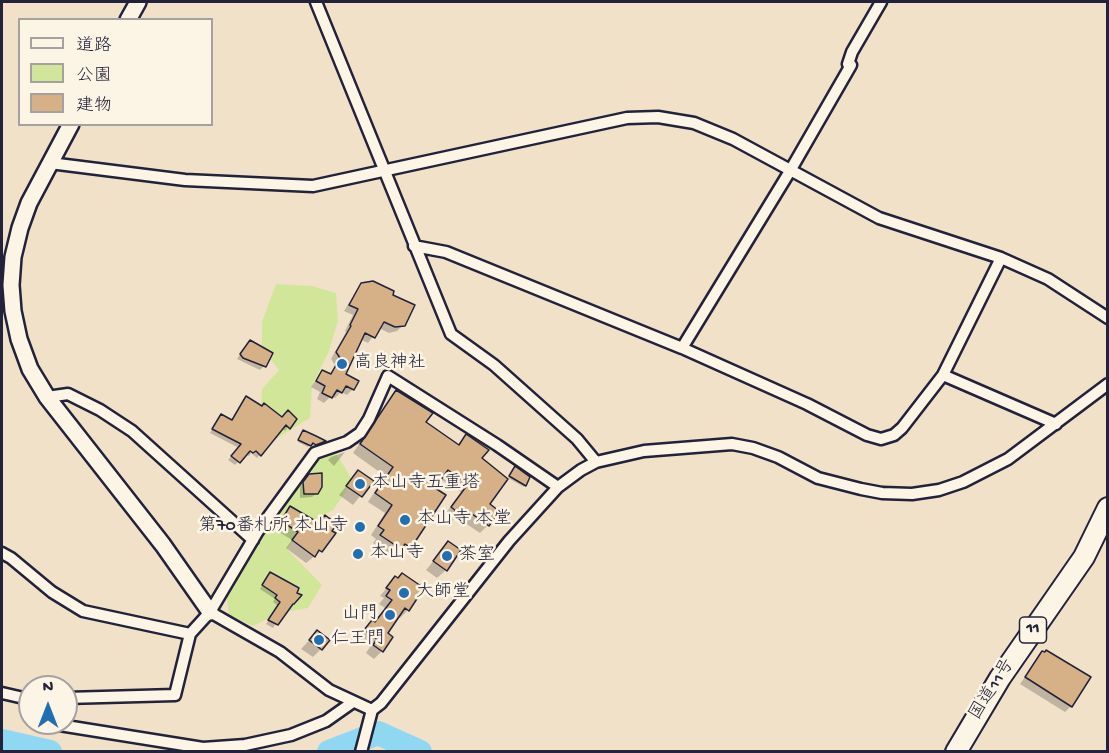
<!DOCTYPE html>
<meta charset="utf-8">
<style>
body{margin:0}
#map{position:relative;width:1109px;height:753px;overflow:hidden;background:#f1e1c9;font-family:"Gochi Hand","Klee One",sans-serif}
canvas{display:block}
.frame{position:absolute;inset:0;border:3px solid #22223b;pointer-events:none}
.legend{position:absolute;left:18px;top:18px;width:195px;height:108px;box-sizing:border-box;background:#fcf5e5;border:2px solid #a5a1a1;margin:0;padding:8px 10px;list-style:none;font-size:18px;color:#22223b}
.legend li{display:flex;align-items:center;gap:12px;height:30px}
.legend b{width:30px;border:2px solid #a5a1a1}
.north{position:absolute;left:18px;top:675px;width:60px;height:60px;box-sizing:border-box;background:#fcf5e5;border:2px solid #a5a1a1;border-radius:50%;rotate:0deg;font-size:16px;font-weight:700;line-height:24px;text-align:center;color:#22223b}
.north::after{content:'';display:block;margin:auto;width:21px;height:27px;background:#1f6fb2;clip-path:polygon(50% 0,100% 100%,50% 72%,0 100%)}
</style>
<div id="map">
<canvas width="1109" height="753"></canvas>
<div class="frame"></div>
<ul class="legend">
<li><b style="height:8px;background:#fcf5e5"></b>道路</li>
<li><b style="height:16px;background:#d2e69a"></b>公園</li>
<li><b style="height:16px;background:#d6b188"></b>建物</li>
</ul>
<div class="north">N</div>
</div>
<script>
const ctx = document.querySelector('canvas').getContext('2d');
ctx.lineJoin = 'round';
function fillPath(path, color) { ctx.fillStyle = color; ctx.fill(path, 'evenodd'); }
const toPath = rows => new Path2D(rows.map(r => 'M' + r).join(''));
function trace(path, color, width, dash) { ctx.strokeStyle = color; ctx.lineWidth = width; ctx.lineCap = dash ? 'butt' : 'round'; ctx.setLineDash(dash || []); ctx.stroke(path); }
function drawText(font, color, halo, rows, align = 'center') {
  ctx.font = font + ' "Gochi Hand","Klee One",sans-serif'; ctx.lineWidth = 5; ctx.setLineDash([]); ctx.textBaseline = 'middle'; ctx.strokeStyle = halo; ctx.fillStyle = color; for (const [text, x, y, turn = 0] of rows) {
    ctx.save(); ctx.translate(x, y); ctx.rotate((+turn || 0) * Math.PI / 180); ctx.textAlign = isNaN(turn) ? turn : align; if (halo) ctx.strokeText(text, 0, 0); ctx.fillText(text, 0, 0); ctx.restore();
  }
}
fillPath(toPath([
 [276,284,312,286,336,293,338,321,329,351,312,386,310,418,274,440,260,426,262,389,279,370,262,349,262,322],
 [336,453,353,481,333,510,308,523,287,549,322,585,308,608,279,613,253,626,229,615,226,592,316,458]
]), '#d2e69a');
fillPath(toPath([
 [362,285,392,296,403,325,397,331,389,333,379,328,368,343,360,339,344,374,353,389,347,395,341,392,335,398,331,396,324,403,317,399,320,392,311,387,322,371,329,375,335,365,331,359,346,332,345,331,353,315,344,311,356,291],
 [246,346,264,366,260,370,237,359],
 [397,392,424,422,457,445,466,436,479,458,488,505,488,525,480,533,456,517,452,522,444,516,461,492,440,479,433,488,410,547,402,555,396,552,392,556,373,543,376,539,371,535,385,513,368,502,385,476,353,453,389,400],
 [243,401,282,419,295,419,285,431,282,428,257,458,251,453,249,456,246,454,235,465,228,460,239,448,210,433,218,420,231,421],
 [302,434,324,442,314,446,311,443,308,447,298,442],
 [345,452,334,466,328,460,331,457],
 [514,470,525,485,524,487,508,478],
 [358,472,371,482,353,505,339,495],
 [306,479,317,493,312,497,300,498,300,487],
 [290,508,318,524,325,517,330,531,334,534,321,551,306,563,286,548,292,540,274,529,283,515],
 [448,543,446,570,437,578,426,570],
 [267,578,294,593,273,628,266,624,278,606,273,602,275,599,260,589],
 [395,578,408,610,400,618,398,616,386,633,382,651,374,659,366,653,370,647,358,639,372,622,374,623,385,608,379,604,384,598,380,596],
 [317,632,321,649,313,657,301,649],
 [1042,653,1071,706,1065,712,1020,684]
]), '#0003');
trace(toPath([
 [2,741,50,752],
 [329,752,378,733,420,752]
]), '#90d8f1', 24);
const building = toPath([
 [373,281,394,291,393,295,415,305,405,326,395,327,384,322,375,338,365,333,346,374,359,381,354,390,346,386,342,393,337,390,332,398,322,393,325,386,316,381,322,370,331,374,340,358,336,352,351,326,350,325,358,309,349,305,361,283,373,281],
 [250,340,273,353,266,367,243,358,240,354,250,340],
 [396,390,433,413,426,422,459,445,466,434,489,450,482,458,508,479,490,504,499,511,489,526,465,509,461,515,451,507,468,484,448,470,435,488,446,495,411,548,405,544,401,549,380,535,384,530,378,526,392,505,375,493,393,467,360,444,396,390],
 [246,396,262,406,264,403,282,417,288,410,297,419,290,429,286,425,261,456,256,451,253,453,250,451,240,463,231,456,241,444,212,429,221,414,232,420,246,396],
 [303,430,316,436,326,441,316,445,313,443,311,446,298,440,303,430],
 [515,466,530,477,526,486,509,476,515,466],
 [358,470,374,481,362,497,346,486,358,470],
 [322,473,322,487,318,494,304,494,303,482,309,474,322,473],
 [290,506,319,523,325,515,337,524,332,531,336,533,322,552,319,550,315,557,292,540,298,532,281,521,290,506],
 [448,541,461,550,447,571,433,561,448,541],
 [270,572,299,588,297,593,302,595,294,604,293,604,278,625,268,620,280,602,275,598,277,595,262,585,270,572],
 [402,573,424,588,409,611,405,608,388,633,393,637,383,652,373,645,377,639,364,630,372,620,375,622,392,600,386,596,390,590,386,588,395,576,398,578,402,573],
 [317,630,330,640,322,650,309,640,317,630],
 [1046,650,1091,677,1072,707,1025,677,1042,651,1045,652,1046,650]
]);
fillPath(building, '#d6b188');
trace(building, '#22223b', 1.5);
const street = toPath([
 [316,2,451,334,494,365,577,439,596,462],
 [848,64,852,52,881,2],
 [50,163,185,180,313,186,627,118,658,117,694,123,733,139,879,218,1001,258,1048,279,1108,318],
 [414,246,446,252,682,348,807,404,867,435,881,439,894,435,902,428,943,375,1001,258],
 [682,348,790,171,851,65],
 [943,375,1056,424],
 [47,397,68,394,100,410,132,431,253,540],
 [2,553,11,558,52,592,83,611,190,634,210,612,258,531,315,453,347,442,360,433,369,419,388,376,497,445,558,487],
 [210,612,280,652,329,690,372,710],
 [2,693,28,699,30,705],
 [66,698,175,695,190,634],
 [47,723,203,748,245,745,291,735,326,721,353,702],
 [361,752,372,710,381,703,509,541,558,487,581,470,596,462,644,451,732,444,753,448,778,457,818,478,861,489,882,493,912,494,939,490,963,482,1008,459,1108,384]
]);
const secondary = toPath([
 [128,20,138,2],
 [71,124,29,203,20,228,13,257,11,285,13,311,19,339,30,369,47,397,163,545,210,612]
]);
const highway = toPath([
 [956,752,1000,678,1084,557,1108,508]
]);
trace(street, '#22223b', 15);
trace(secondary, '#22223b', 20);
trace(highway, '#22223b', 24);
trace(street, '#fcf5e5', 10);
trace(secondary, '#fcf5e5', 15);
trace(highway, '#fcf5e5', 20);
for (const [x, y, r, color] of [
 [342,364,6,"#1f6fb2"],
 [360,484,6,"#1f6fb2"],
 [405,520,6,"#1f6fb2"],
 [360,527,6,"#1f6fb2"],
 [358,554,6,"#1f6fb2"],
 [447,556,6,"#1f6fb2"],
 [404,593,6,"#1f6fb2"],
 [390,615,6,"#1f6fb2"],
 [319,640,6,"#1f6fb2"]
]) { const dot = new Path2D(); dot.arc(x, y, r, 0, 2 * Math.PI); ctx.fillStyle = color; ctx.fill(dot); trace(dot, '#fcf5e5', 2); }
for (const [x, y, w] of [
 [1033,630,27]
]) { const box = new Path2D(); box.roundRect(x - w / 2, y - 13, w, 26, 4.5); ctx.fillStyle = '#fcf5e5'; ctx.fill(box); trace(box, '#22223b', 1.5); }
drawText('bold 16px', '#22223b', null, [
 ["11",1033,630]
]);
drawText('18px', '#22223b', '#fcf5e5', [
 ["高良神社",354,364],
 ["本山寺五重塔",372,484],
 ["本山寺 本堂",417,520],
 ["第70番札所 本山寺",348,527,"right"],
 ["本山寺",370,554],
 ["茶室",459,556],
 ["大師堂",416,593],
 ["山門",378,615,"right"],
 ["仁王門",331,640]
], 'left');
drawText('18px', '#22223b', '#fcf5e5', [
 ["国道11号",993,690,-58]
]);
</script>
